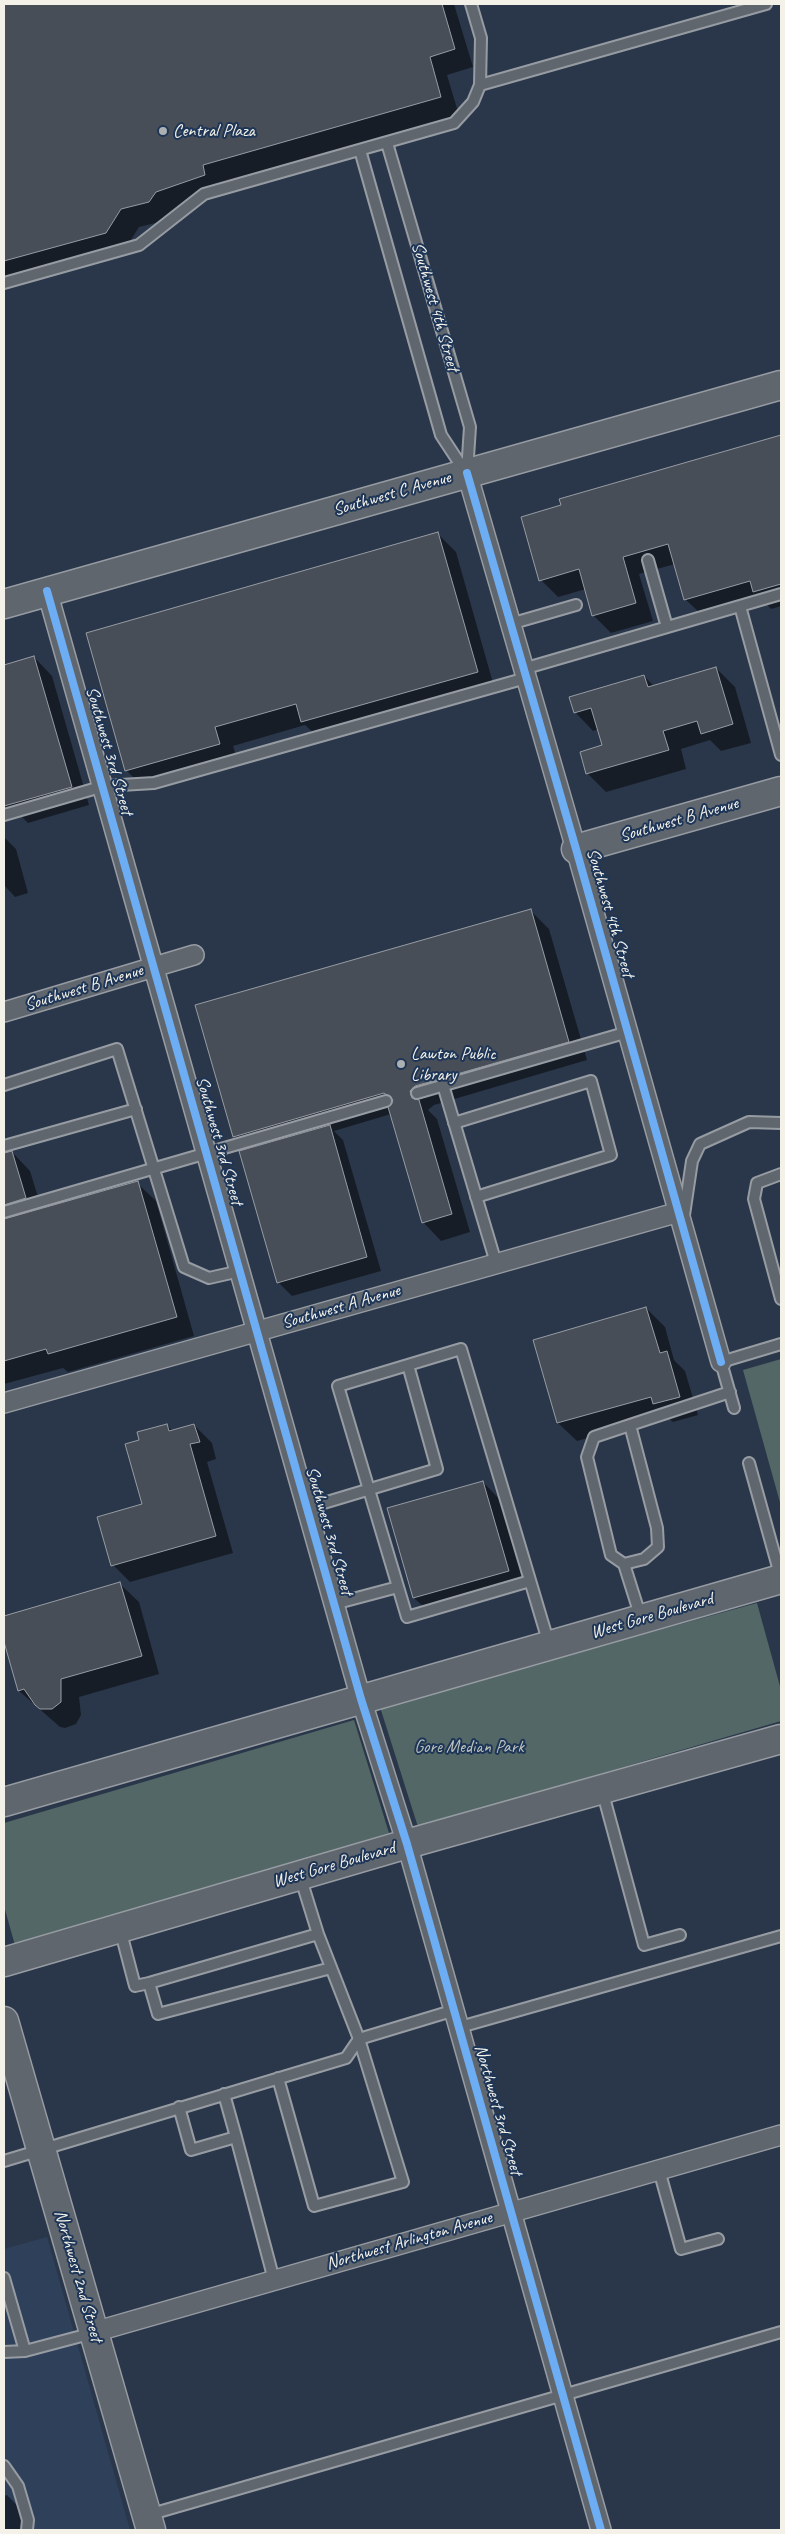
<!DOCTYPE html>
<style>
body{margin:0}
#map{position:relative;width:785px;height:2534px;overflow:hidden;background:#2a374a;font-family:Caveat,sans-serif}
canvas{display:block}
.frame{position:absolute;inset:0;border:5px solid #f4f1e8;pointer-events:none}
</style>
<div id="map">
<canvas width="785" height="2534"></canvas>
<div class="frame"></div>
</div>
<script>
const ctx = document.querySelector('canvas').getContext('2d');
ctx.lineJoin = 'round';
function fillPath(path, color) { ctx.fillStyle = color; ctx.fill(path, 'evenodd'); }
const toPath = rows => new Path2D(rows.map(r => 'M' + r).join(''));
function trace(path, color, width, dash) { ctx.strokeStyle = color; ctx.lineWidth = width; ctx.lineCap = dash ? 'butt' : 'round'; ctx.setLineDash(dash || []); ctx.stroke(path); }
function drawText(font, color, halo, rows, align = 'center') {
  ctx.font = font + ' Caveat,sans-serif'; ctx.lineWidth = 4; ctx.setLineDash([]); ctx.textBaseline = 'middle'; ctx.strokeStyle = halo; ctx.fillStyle = color; for (const [text, x, y, turn = 0] of rows) {
    ctx.save(); ctx.translate(x, y); ctx.rotate((+turn || 0) * Math.PI / 180); ctx.textAlign = isNaN(turn) ? turn : align; if (halo) ctx.strokeText(text, 0, 0); ctx.fillText(text, 0, 0); ctx.restore();
  }
}
fillPath(toPath([
 [47,2237,130,2530,4,2530,4,2249]
]), '#2f405a');
fillPath(toPath([
 [781,1359,781,1506,743,1370],
 [757,1603,781,1690,781,1721,418,1827,380,1707],
 [354,1720,389,1833,16,1949,4,1906,4,1823]
]), '#536766');
fillPath(toPath([
 [4,4,454,4,473,67,447,75,459,115,221,183,223,194,174,210,167,220,139,227,124,251,4,284],
 [781,436,781,606,771,609,762,599,703,616,685,599,675,564,639,574,653,621,611,633,593,615,586,589,558,597,541,580,562,506,560,500],
 [437,533,456,552,495,690,321,740,305,725,233,746,238,762,145,789,126,770],
 [34,657,52,676,89,805,28,823,13,808,4,811,4,666],
 [716,668,735,687,751,743,721,751,710,740,681,749,686,769,606,792,587,773,604,746,599,729,593,731,575,712,644,676,654,686],
 [4,837,16,849,28,893,15,897,4,885],
 [530,910,549,929,587,1060,434,1105,428,1110,437,1119,470,1232,441,1241,423,1222,391,1114,334,1131,343,1140,381,1271,292,1296,278,1282,247,1150,234,1137,196,1006],
 [12,1152,30,1171,42,1210,137,1183,156,1201,194,1336,68,1372,63,1368,4,1384,4,1153],
 [646,1308,665,1327,674,1360,685,1371,698,1415,673,1422,666,1416,577,1441,558,1423,535,1341],
 [166,1425,173,1431,194,1425,212,1443,216,1459,207,1462,233,1553,130,1582,113,1565,143,1505,140,1441],
 [483,1482,501,1501,527,1589,433,1616,414,1598,389,1509],
 [120,1584,139,1602,159,1674,79,1697,81,1715,76,1724,65,1728,60,1727,19,1691,4,1638,4,1617],
 [7,2495,31,2520,35,2530,4,2530,4,2496]
]), '#0007');
const building = toPath([
 [4,4,442,4,455,49,430,57,441,97,203,165,205,175,156,192,149,202,121,209,106,233,4,261,4,4],
 [781,435,781,584,753,592,750,581,684,600,668,544,623,557,636,603,592,616,579,569,539,581,521,517,561,505,559,499,781,435],
 [438,532,478,672,301,722,296,704,215,727,220,744,125,771,86,633,438,532],
 [34,656,72,787,4,806,4,665,34,656],
 [716,667,733,724,701,734,697,721,663,731,669,750,586,774,580,752,602,745,591,708,574,713,569,697,644,675,648,687,716,667],
 [531,909,569,1042,415,1086,410,1091,412,1098,419,1100,452,1214,422,1223,388,1107,393,1100,384,1093,233,1137,195,1005,531,909],
 [330,1125,367,1257,277,1283,239,1151,330,1125],
 [12,1151,26,1198,4,1205,4,1153,12,1151],
 [138,1181,177,1317,48,1354,46,1349,4,1361,4,1219,138,1181],
 [646,1307,660,1353,667,1351,680,1397,653,1404,651,1397,557,1423,533,1340,646,1307],
 [167,1424,169,1431,194,1424,200,1442,190,1444,216,1536,111,1566,97,1517,142,1504,125,1444,139,1440,137,1432,167,1424],
 [483,1481,509,1571,413,1598,387,1508,483,1481],
 [120,1582,142,1656,61,1679,61,1702,52,1709,40,1709,35,1705,24,1689,18,1691,4,1642,4,1616,120,1582]
]);
fillPath(building, '#484e58');
trace(building, '#979ca3', 1);
const lane = toPath([
 [471,4,481,38,480,85],
 [387,143,470,427,467,472],
 [360,150,441,435,466,473],
 [4,283,139,245,204,194,454,123,473,102,480,85,766,4],
 [648,560,667,627],
 [740,606,781,755],
 [510,624,576,605],
 [523,669,781,594],
 [4,815,104,786,154,783,526,678],
 [4,1085,117,1049,184,1267,209,1278,240,1271],
 [443,1085,496,1263],
 [417,1093,628,1032],
 [454,1123,591,1081,611,1155,476,1197],
 [4,1146,136,1109],
 [781,1174,757,1183,754,1199,781,1299],
 [4,1212,386,1101],
 [684,1215,692,1161,700,1144,749,1122,781,1123],
 [734,1408,721,1362,781,1344],
 [630,1425,657,1528,658,1547,644,1559,624,1564,611,1555,587,1457,594,1437,630,1425,730,1392],
 [749,1463,781,1578],
 [307,1508,437,1469,408,1365],
 [624,1564,641,1618],
 [530,1581,407,1617,338,1386,461,1349,549,1644],
 [334,1604,398,1587],
 [602,1790,644,1945,680,1935],
 [120,1929,135,1986,149,1983],
 [318,1934,149,1983,158,2014,331,1968],
 [460,2027,781,1936],
 [278,2078,314,2206,403,2182,359,2039,318,1934,300,1876],
 [224,2094,236,2137],
 [179,2107,191,2150,236,2137,274,2280],
 [4,2161,346,2058,359,2039,455,2010],
 [659,2170,681,2249,718,2239],
 [4,2278,25,2351],
 [4,2352,25,2351,93,2333],
 [4,2466,18,2486,28,2520,27,2530],
 [148,2515,781,2332]
]);
const street = toPath([
 [467,473,576,849,721,1362],
 [47,591,361,1699,407,1844,601,2530],
 [4,1012,194,955],
 [4,1403,679,1212],
 [94,2332,781,2135]
]);
const secondary = toPath([
 [4,604,781,385],
 [576,849,781,791]
]);
const primary = toPath([
 [4,1802,781,1579],
 [4,1962,407,1844,781,1739],
 [4,2021,151,2530]
]);
trace(lane, '#979ca3', 14);
trace(street, '#979ca3', 22);
trace(secondary, '#979ca3', 31);
trace(primary, '#979ca3', 31);
trace(lane, '#60666e', 10);
trace(street, '#60666e', 19);
trace(secondary, '#60666e', 28);
trace(primary, '#60666e', 28);
trace(toPath([
 [467,473,576,849,721,1362],
 [47,591,361,1699,407,1844,601,2530]
]), '#6dadf4', 8);
for (const [x, y, r, color] of [
 [163,131,5,"#adb0b1"],
 [401,1064,5,"#adb0b1"]
]) { const dot = new Path2D(); dot.arc(x, y, r, 0, 2 * Math.PI); ctx.fillStyle = color; ctx.fill(dot); trace(dot, '#1d3557', 2); }
drawText('18px', '#f4f1e8', '#1d3557', [
 ["Central Plaza",173,131],
 ["Lawton Public",411,1054],
 ["Library",411,1075]
], 'left');
drawText('18px', '#f4f1e8', '#1d3557', [
 ["Southwest 4th Street",435,307,74],
 ["Southwest C Avenue",392,494,-16],
 ["Southwest 3rd Street",109,751,74],
 ["Southwest B Avenue",679,820,-16],
 ["Southwest 4th Street",610,913,74],
 ["Southwest B Avenue",84,988,-17],
 ["Southwest 3rd Street",219,1141,74],
 ["Southwest A Avenue",341,1307,-16],
 ["Southwest 3rd Street",329,1531,74],
 ["West Gore Boulevard",652,1616,-16],
 ["West Gore Boulevard",334,1865,-16],
 ["Northwest 3rd Street",498,2110,74],
 ["Northwest Arlington Avenue",409,2241,-16],
 ["Northwest 2nd Street",78,2276,74]
]);
drawText('18px', '#bec3bc', '#1d3557', [
 ["Gore Median Park",469,1747]
]);
</script>
